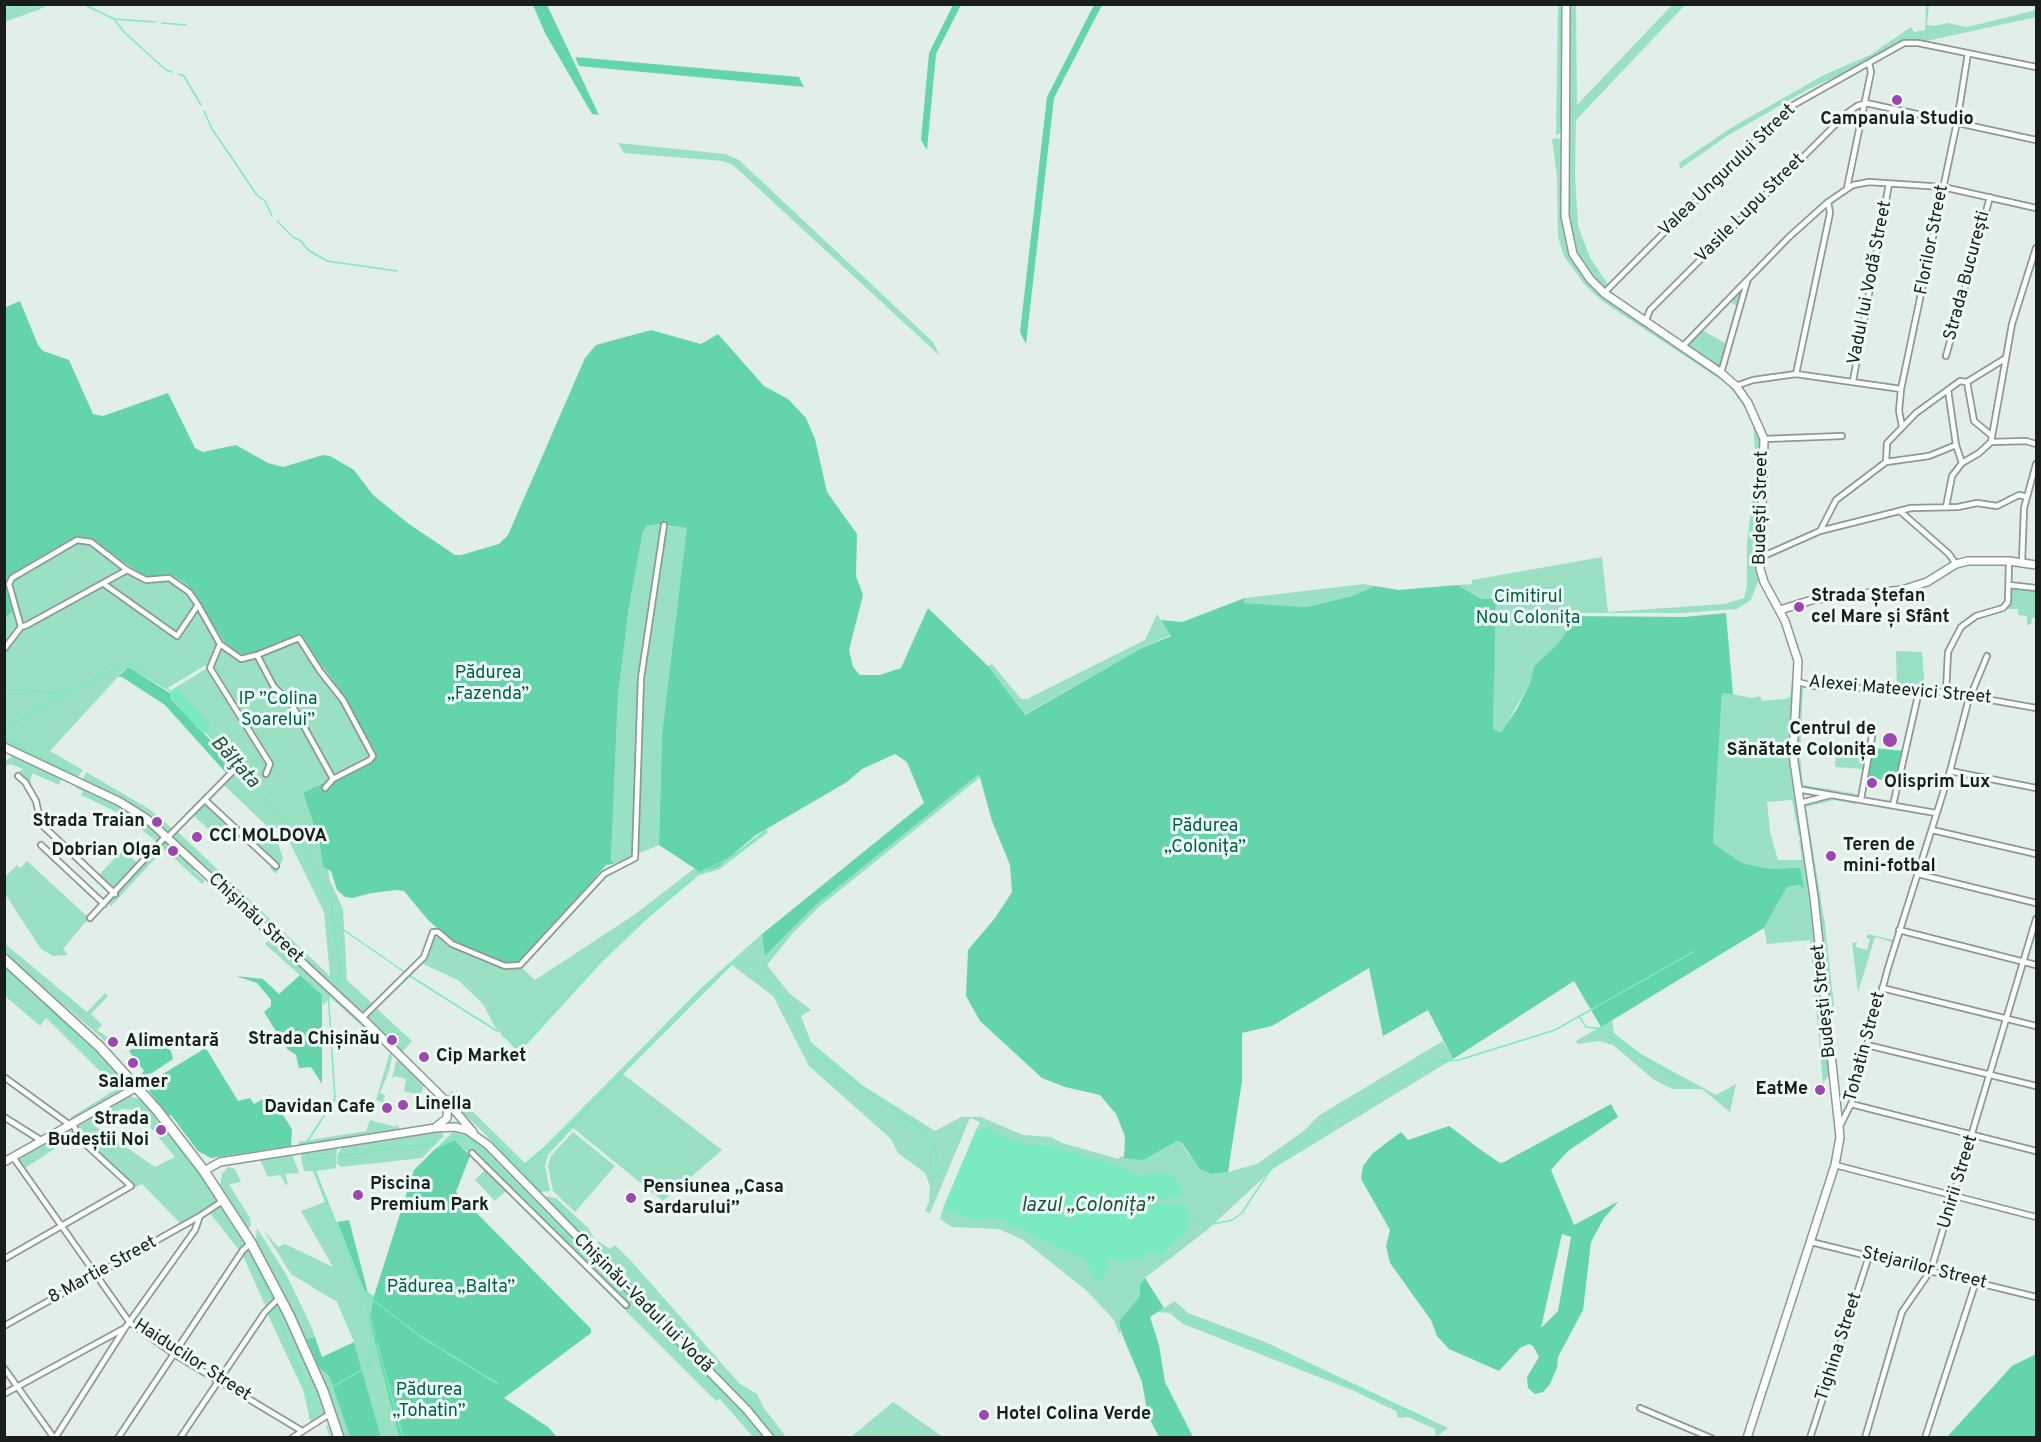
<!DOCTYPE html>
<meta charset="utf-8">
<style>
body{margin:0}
#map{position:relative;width:2041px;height:1442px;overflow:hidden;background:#e1efe8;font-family:Overpass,sans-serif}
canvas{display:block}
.frame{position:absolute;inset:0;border:6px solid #191e1c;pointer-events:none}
</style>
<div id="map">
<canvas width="2041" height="1442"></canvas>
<div class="frame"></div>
</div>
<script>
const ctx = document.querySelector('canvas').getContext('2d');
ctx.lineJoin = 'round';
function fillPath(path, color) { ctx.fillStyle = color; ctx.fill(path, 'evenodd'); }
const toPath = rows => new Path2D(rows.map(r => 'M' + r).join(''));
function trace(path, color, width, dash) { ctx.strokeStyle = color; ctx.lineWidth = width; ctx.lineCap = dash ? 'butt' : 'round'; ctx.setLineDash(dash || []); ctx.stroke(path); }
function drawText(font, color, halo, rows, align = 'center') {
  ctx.font = font + ' Overpass,sans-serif'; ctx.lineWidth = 6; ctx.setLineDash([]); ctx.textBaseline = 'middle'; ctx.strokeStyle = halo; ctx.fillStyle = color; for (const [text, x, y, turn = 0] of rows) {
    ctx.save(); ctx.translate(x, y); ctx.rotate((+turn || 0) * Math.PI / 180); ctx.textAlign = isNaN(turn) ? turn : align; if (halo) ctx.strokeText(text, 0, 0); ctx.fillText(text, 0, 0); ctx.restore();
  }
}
fillPath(toPath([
 [39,4,40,9,5,22,5,8,10,5],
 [1558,5,1564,5,1562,127,1562,132,1556,135],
 [1567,5,1576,5,1577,105,1672,5,1685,5,1576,120,1575,174,1578,226,1590,258,1608,284,1603,289,1577,257,1568,223],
 [1926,5,1929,5,1927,25,1934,26,1947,23,1967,27,2036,10,2036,17,1922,42,1906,41,1872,60,1807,90,1727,136,1680,169,1679,163,1734,126,1824,75,1870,55,1911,27,1914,32,1925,30],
 [1559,138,1562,145,1566,237,1570,254,1590,283,1718,373,1735,388,1746,405,1760,436,1762,453,1756,534,1759,579,1751,600,1737,609,1683,613,1562,613,1562,617,1573,616,1570,626,1558,645,1534,666,1530,683,1502,732,1493,729,1495,599,1481,599,1458,585,1472,584,1472,580,1602,557,1608,612,1724,604,1744,598,1747,585,1747,543,1756,468,1753,421,1736,394,1724,382,1602,301,1584,284,1564,256,1558,237,1557,176,1552,139],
 [618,143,725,154,739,160,933,342,940,356,733,165,723,161,624,153],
 [1744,288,1724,360,1717,368,1688,348,1688,344,1702,330,1725,343,1736,306,1730,301],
 [659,524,688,528,662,734,659,845,614,864,611,860,618,696,629,607,643,531,647,526],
 [80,536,91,539,147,578,170,574,188,585,225,643,253,655,299,635,338,687,376,753,371,761,303,794,319,841,323,867,328,869,330,881,343,909,347,980,373,1004,364,1012,359,1013,171,837,177,831,330,976,324,912,291,845,279,827,274,830,283,859,276,874,270,868,273,865,257,846,272,831,223,784,238,769,206,733,209,730,178,689,173,689,207,668,206,665,166,689,127,667,50,751,83,770,78,777,5,745,5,619,14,609,6,579],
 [1364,584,1375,586,1352,596,1307,607,1244,603,1245,598],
 [2011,589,2036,589,2036,618,2032,618,2031,624,2027,625,2027,616,2018,615,2018,609,2004,609,2010,601],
 [1157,614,1171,635,1140,649,1024,715,988,666,992,664,1021,699,1027,699,1145,640],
 [1896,651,1922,652,1925,690,1897,689],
 [1794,664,1796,665,1790,753,1802,835,1799,837,1792,800,1767,802,1770,832,1778,860,1802,860,1799,840,1803,839,1831,1071,1823,1084,1810,940,1767,944,1764,928,1787,887,1799,885,1804,888,1771,869,1742,863,1713,843,1722,692,1752,698,1760,696,1762,701,1786,699,1790,697],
 [1800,685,1803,685,1800,756,1803,785,1858,794,1863,769,1835,767,1836,747,1867,749,1868,732,1872,733,1869,751,1867,752,1868,756,1859,795,1799,786,1795,760],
 [15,755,62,777,59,785,32,773,30,785,19,772,23,769,10,764,5,766,4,762],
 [86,772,149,809,173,829,166,833,155,818,82,781],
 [979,774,981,775,978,779,819,907,792,934,767,965,789,993,811,1010,801,1016,811,1042,862,1085,935,1131,961,1117,981,1117,1023,1135,1051,1137,1062,1143,1119,1159,1120,1157,1160,1150,1176,1141,1181,1143,1190,1156,1211,1174,1228,1172,1257,1164,1305,1130,1318,1116,1443,1041,1453,1059,1274,1168,1207,1230,1145,1278,1140,1284,1140,1296,1119,1321,1122,1331,1119,1333,1114,1320,1087,1291,1023,1240,999,1229,952,1227,940,1219,943,1208,961,1214,1025,1157,976,1130,980,1122,970,1118,930,1213,925,1211,929,1202,930,1186,925,1173,898,1153,891,1139,809,1066,773,996,732,965,623,1074,722,1150,663,1201,573,1128,548,1155,545,1166,550,1191,538,1192,482,1131,446,1097,452,1091,525,1163,546,1145,701,988,762,934,766,955,817,904],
 [77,784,118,803,142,819,160,835,161,840,158,843,127,817,81,795,83,791,76,788],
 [1835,797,1856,800,1856,804,1834,800,1806,807,1825,925,1834,1006,1828,1007,1803,805],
 [205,803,230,829,219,839,193,815],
 [766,829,768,832,720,869,699,875,647,919,602,962,519,1053,495,1027,483,1004,458,980,421,963,436,933,504,967,521,967,535,980,634,915,695,868,718,867],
 [130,842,131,844,126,854,139,864,116,891,98,876],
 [164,842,168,842,195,867,194,871,205,881,202,884,164,849,111,906,108,903],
 [27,861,89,918,63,949,68,955,53,956,41,949,5,894,4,878,17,865,20,868],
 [1868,934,1893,940,1893,942,1885,965,1892,942,1875,937,1858,992,1852,943,1857,942,1856,947,1867,950,1870,939,1866,938],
 [271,938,391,1050,392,1057,389,1071,380,1093,385,1095,383,1103,376,1100,390,1052,330,997,323,1006,322,995,265,944],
 [4,943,87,1012,105,993,108,996,91,1014,102,1025,97,1030,109,1038,105,1041,5,954],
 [4,964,110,1063,127,1083,126,1087,70,1122,71,1117,115,1090,114,1085,46,1018,40,1026,5,996],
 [375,1007,412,1041,402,1052,367,1019],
 [1612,1020,1614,1033,1641,1054,1716,1095,1736,1084,1730,1112,1702,1089,1672,1089,1653,1079,1613,1045,1599,1041,1578,1044,1576,1041],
 [396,1061,401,1061,424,1084,421,1095,404,1091,406,1079,395,1076,392,1079],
 [129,1096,140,1099,148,1107,164,1131,171,1136,222,1200,182,1225,142,1184,134,1188,82,1139,76,1124],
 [122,1109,136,1110,175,1157,155,1167,95,1126],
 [370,1120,396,1127,397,1124,399,1129,299,1146,298,1142,366,1131],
 [71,1127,76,1135,25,1168,18,1157],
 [436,1132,442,1133,444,1136,422,1158,341,1167,337,1163,338,1154,343,1146],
 [453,1132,466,1134,481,1144,739,1405,767,1437,753,1437,720,1399,716,1401,506,1191,495,1201,475,1180,485,1170,455,1140,435,1149],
 [573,1132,615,1166,575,1212,553,1191,548,1166,551,1156],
 [337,1147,336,1168,316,1171,364,1290,374,1296,369,1319,399,1437,381,1437,354,1342,337,1302,291,1274,264,1231,278,1247,285,1244,333,1267,301,1211,325,1202,313,1171,304,1171,301,1158,302,1153],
 [292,1154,299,1173,285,1174,288,1184,286,1185,280,1175,268,1177,260,1160],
 [228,1167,235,1169,241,1182,229,1184,250,1218,251,1225,248,1229,220,1185,222,1174],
 [543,1196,556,1198,588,1228,595,1240,591,1248],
 [224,1203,248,1242,239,1250,209,1212],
 [257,1228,287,1276,312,1328,315,1337,308,1339,320,1369,329,1376,350,1437,342,1437,255,1247],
 [598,1241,610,1249,615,1245,632,1262,739,1383,757,1394,764,1408,786,1437,773,1437,752,1412,598,1256],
 [250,1246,277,1297,266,1307,242,1254],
 [280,1301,328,1412,311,1423,303,1390,267,1313],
 [1175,1301,1188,1313,1265,1342,1448,1428,1436,1437,1435,1429,1408,1417,1398,1418,1396,1411,1352,1390,1183,1324,1170,1313,1158,1312],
 [893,1402,943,1437,851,1437]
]), '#9ae1c3');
fillPath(toPath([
 [533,5,547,5,599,115,592,114,545,33],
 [953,5,961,5,936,54,927,150,921,140,929,53],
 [1094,5,1102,5,1054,98,1026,344,1020,332,1047,97],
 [575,57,799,77,804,87,579,66],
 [20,301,38,345,43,351,69,360,93,414,103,416,168,393,195,448,203,452,236,445,268,463,283,467,323,455,330,456,354,470,373,495,409,524,455,555,461,555,499,544,508,535,585,358,596,345,651,330,701,344,718,334,764,386,788,399,806,418,815,439,827,492,857,534,856,576,863,595,849,650,853,667,860,675,880,675,901,668,928,608,988,666,1025,715,1140,649,1171,636,1161,620,1182,622,1245,598,1244,603,1307,607,1352,596,1375,586,1398,590,1458,585,1481,599,1496,599,1493,729,1501,732,1517,709,1530,683,1534,666,1558,644,1570,626,1573,616,1684,617,1726,613,1733,694,1722,693,1713,843,1742,863,1771,869,1800,868,1804,889,1799,885,1787,887,1764,928,1601,1027,1574,981,1453,1059,1428,1010,1383,1036,1369,968,1272,1026,1242,1033,1242,1081,1228,1172,1211,1174,1200,1169,1182,1143,1177,1141,1143,1160,1124,1158,1125,1136,1116,1114,1100,1095,1065,1087,1042,1078,980,1021,966,996,968,950,995,918,1012,892,1010,865,992,821,979,774,817,904,765,956,762,934,924,803,907,762,895,754,862,769,847,782,756,835,718,867,700,872,659,845,662,734,687,528,659,524,647,526,643,531,629,607,618,696,611,860,614,864,606,865,527,957,521,963,505,965,456,945,428,920,404,891,396,890,372,893,352,898,345,897,337,890,331,871,323,867,319,841,303,793,371,761,376,753,338,687,299,635,253,655,242,656,225,643,188,585,170,574,147,578,91,539,80,536,6,579,14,609,5,619,4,308],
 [128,667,170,693,171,699,235,766,227,774,165,705,122,677,118,677],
 [1874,748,1904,751,1897,784,1867,776],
 [300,975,322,995,322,1084,311,1067,299,1068,296,1055,287,1049,264,1012,271,1006,271,1000,257,983,236,976,263,979,279,994],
 [154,1037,171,1051,173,1059,152,1073,139,1076,144,1071,129,1051],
 [204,1049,207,1050,238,1101,250,1098,254,1104,270,1095,292,1129,291,1146,211,1158,198,1151,171,1115,169,1116,149,1091,153,1080],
 [1611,1104,1618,1117,1568,1151,1551,1170,1574,1225,1619,1201,1604,1218,1591,1242,1583,1310,1558,1357,1557,1368,1550,1384,1543,1392,1535,1394,1528,1388,1527,1377,1539,1357,1533,1346,1529,1344,1520,1348,1499,1371,1449,1349,1437,1336,1431,1320,1390,1263,1386,1246,1390,1230,1361,1179,1363,1166,1373,1153,1401,1132,1408,1140,1449,1126,1481,1150,1500,1163,1504,1162],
 [1562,1234,1571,1237,1558,1311,1541,1328],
 [455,1140,470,1156,456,1192,591,1329,591,1333,504,1398,548,1427,557,1437,399,1437,369,1319,374,1296,414,1170,435,1149],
 [349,1220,368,1293,364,1290,337,1222],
 [1145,1278,1164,1308,1150,1317,1159,1345,1165,1382,1193,1437,1159,1437,1148,1416,1142,1382,1122,1334,1119,1321,1140,1296,1140,1284],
 [315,1337,322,1357,354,1342,381,1437,350,1437,329,1376,320,1369,307,1339],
 [2036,1354,2036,1437,1947,1437,2012,1366]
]), '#64d5aa');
fillPath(toPath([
 [173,689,178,689,209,724,209,730,206,733,201,732,171,698,170,693],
 [987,1128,1005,1138,1030,1145,1051,1146,1106,1162,1141,1176,1152,1173,1171,1175,1182,1188,1183,1196,1142,1203,1186,1205,1190,1218,1183,1238,1178,1238,1161,1256,1149,1251,1145,1260,1133,1258,1119,1263,1115,1259,1109,1259,1104,1278,1099,1280,1094,1276,1084,1258,1055,1247,1017,1226,1012,1228,1005,1221,991,1217,981,1221,947,1212,943,1208,976,1130]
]), '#7aeabf');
trace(toPath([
 [83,4,114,19,124,32,166,70,172,72],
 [36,10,48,4],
 [114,19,155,22],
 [162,23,186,25],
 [179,74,184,76,201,105],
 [204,111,212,129,257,195,265,201,272,216],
 [277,221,293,237,301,241,308,250,327,261,397,271],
 [4,689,57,693,78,688,121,666,132,665,172,692],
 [4,729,74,689],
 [207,732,294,830,331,903,341,975,335,986],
 [4,741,18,744,25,750,76,775],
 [699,873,726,860,766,832],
 [335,924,403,971],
 [4,968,42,1001,122,1085],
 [760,970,784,1001,813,1052,924,1131,936,1152,935,1173,943,1179],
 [410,976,497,1031],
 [1579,1016,1586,1027,1605,1029,1608,1035,1681,1081],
 [502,1035,517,1046,525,1042,621,938,694,877],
 [138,1102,155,1120],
 [491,1136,542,1191],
 [172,1140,218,1201],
 [307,1142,335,1099,328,992],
 [439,1147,457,1136,465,1137,477,1145,512,1183],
 [308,1154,363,1292,375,1335,371,1341,370,1365,327,1390],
 [339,1157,392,1148,434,1144],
 [310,1159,333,1158],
 [521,1169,557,1139,735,960,758,967],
 [517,1188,728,1398],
 [548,1197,593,1245],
 [222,1207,227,1215],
 [1190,1220,1206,1223],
 [1213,1224,1232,1220,1241,1214,1275,1163,1327,1124,1396,1083,1438,1061,1459,1060,1555,1030,1693,952],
 [600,1253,748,1403,776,1438],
 [253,1259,272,1300],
 [364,1293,420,1336,498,1384],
 [275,1307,309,1397,310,1419],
 [1183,1317,1293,1360,1429,1420],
 [377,1343,403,1438],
 [310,1397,319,1393],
 [733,1403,764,1438],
 [327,1426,331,1438]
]), '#7aeabf', 1.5);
const street = toPath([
 [1847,188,1871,72,1869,63],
 [1604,293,1788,108,1904,43,1918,43,2036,67],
 [1645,322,1650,310,1847,113,1857,106,1866,103,2036,140],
 [1683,346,1789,237,1828,202,1853,185,1869,182,1943,187,2036,208],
 [1946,356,1990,197],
 [1721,373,1747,282],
 [1796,374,1830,213,1828,202],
 [1853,381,1889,184],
 [1967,382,1974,421,1991,435],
 [1736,386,1753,380,1796,374,1901,389],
 [1948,390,1956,445,1962,463],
 [1902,426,1899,411,1901,389,1957,122,1968,53],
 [1764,439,1842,436],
 [1991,442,2012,324,2036,248],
 [1886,462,1887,443,1916,413,1960,381,1967,382,2006,358],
 [1946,507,1952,476,1962,463,1979,453,1991,442,2026,441,2036,444],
 [1901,512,1949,554,1956,564],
 [1820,531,1836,500,1886,462,1929,456,1956,445],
 [1759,558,1820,531,1911,508,1958,507,1977,503,1997,506,2019,495,2027,497],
 [2022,562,2024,508,2036,464],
 [104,584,177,636,198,605,220,644,241,659,257,655,274,687,291,703,333,779,325,788],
 [2009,585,2036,588],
 [21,627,9,584,12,578,77,540,91,542,127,570],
 [220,644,210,668,270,764,266,774],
 [4,649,21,627,27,625,127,570,146,580,169,578,189,592,198,605],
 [257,655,299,638,320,671,343,700,373,756,370,760,333,779],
 [1798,682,1813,686,1946,692,2036,708],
 [1946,692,1948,652,1961,627,1976,616,2003,608,2008,602,2009,561],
 [1950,771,2036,788],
 [18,776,25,782,36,801,41,824,115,894],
 [1797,789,1936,813],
 [1861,799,1873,731],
 [205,800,276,866],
 [1800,803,1831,795],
 [1893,805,1919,691],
 [1932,830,2036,854],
 [167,838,236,768],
 [41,845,104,904],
 [1918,874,2036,903],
 [90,918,166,836],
 [1899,930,2036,965],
 [1882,988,2036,1026],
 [362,1018,424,957,433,932,438,932,452,944,505,966,520,965,604,874,635,858,641,678,664,525],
 [1867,1045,2036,1086],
 [4,1077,70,1125],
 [1851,1104,2036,1151],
 [4,1117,42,1141],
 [1840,1126,1851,1104,1888,968,1950,771,1968,702,1987,656],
 [472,1153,626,1305],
 [13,1157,130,1323,174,1354,302,1431],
 [1835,1165,2036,1217],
 [1811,1242,2036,1297],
 [4,1259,131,1186,80,1139,73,1124],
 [4,1326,200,1216],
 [4,1368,54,1438],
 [4,1394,123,1329],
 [1640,1408,1711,1438],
 [55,1438,125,1328,195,1230,200,1216,224,1200],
 [118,1438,243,1250,251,1243],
 [180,1438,265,1312,279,1298],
 [292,1438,331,1413],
 [1810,1438,1869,1256],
 [1865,1438,1902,1312,1931,1270,2036,919],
 [1925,1438,1976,1281]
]);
const secondary = toPath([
 [1566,4,1565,216,1573,254,1590,279,1604,293,1721,373,1736,386,1748,403,1764,439,1760,569,1764,582,1785,621,1798,661,1793,755,1814,897,1840,1137,1835,1165,1747,1438],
 [1780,610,1815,599,1902,590,1927,582,1956,564,1968,561,2009,561,2036,565],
 [4,747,120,802,147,819,362,1018,450,1105,473,1132],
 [436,1127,447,1118,448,1103],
 [4,1162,137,1087],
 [204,1171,220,1162,233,1160,435,1128,455,1127,467,1130,488,1145,747,1410,770,1438]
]);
const highway = toPath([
 [4,959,100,1047,157,1110,204,1171,251,1243,289,1315,323,1391,339,1438]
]);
trace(street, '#8c9a94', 8);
trace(secondary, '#8c9a94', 10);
trace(highway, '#8c9a94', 12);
trace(street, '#fff', 4.5);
trace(secondary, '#fff', 7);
trace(highway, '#fff', 9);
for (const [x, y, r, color] of [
 [1897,100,6,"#9f46b2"],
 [1799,607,6,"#9f46b2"],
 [1890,740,8,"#9f46b2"],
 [1872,783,6,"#9f46b2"],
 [157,822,6,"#9f46b2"],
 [197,837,6,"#9f46b2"],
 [173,851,6,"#9f46b2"],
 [1831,856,6,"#9f46b2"],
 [392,1040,6,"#9f46b2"],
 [113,1042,6,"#9f46b2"],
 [424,1057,6,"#9f46b2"],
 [133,1063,6,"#9f46b2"],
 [1820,1090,6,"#9f46b2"],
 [403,1105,6,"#9f46b2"],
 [387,1108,6,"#9f46b2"],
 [161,1130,6,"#9f46b2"],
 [358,1195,6,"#9f46b2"],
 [631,1198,6,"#9f46b2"],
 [984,1415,6,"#9f46b2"]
]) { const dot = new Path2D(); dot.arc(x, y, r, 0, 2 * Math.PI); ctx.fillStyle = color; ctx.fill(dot); trace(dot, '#eefdf6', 2); }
drawText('bold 18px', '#191e1c', '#eefdf6', [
 ["Campanula Studio",1897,120,"center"],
 ["Strada Ștefan",1811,597],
 ["cel Mare și Sfânt",1811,618],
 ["Centrul de",1876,730,"right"],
 ["Sănătate Colonița",1876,751,"right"],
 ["Olisprim Lux",1884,783],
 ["Strada Traian",145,822,"right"],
 ["CCI MOLDOVA",209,837],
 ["Teren de",1843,846],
 ["mini-fotbal",1843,867],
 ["Dobrian Olga",161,851,"right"],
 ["Strada Chișinău",380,1040,"right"],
 ["Alimentară",125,1042],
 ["Cip Market",436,1057],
 ["Salamer",133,1083,"center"],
 ["EatMe",1808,1090,"right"],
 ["Linella",415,1105],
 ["Davidan Cafe",375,1108,"right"],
 ["Strada",149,1120,"right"],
 ["Budeștii Noi",149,1141,"right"],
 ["Piscina",370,1185],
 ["Premium Park",370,1206],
 ["Pensiunea „Casa",643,1188],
 ["Sardarului”",643,1209],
 ["Hotel Colina Verde",996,1415]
], 'left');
drawText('18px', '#191e1c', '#eefdf6', [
 ["Valea Ungurului Street",1728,171,-44],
 ["Vasile Lupu Street",1751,209,-45],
 ["Florilor Street",1933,240,-79],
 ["Strada București",1968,276,-75],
 ["Vadul lui Vodă Street",1871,283,-79],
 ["Budești Street",1762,508,-89],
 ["Alexei Mateevici Street",1900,691,5],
 ["Chișinău Street",255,919,43],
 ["Budești Street",1825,1001,-96],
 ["Tohatin Street",1866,1047,-75],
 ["Unirii Street",1959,1182,-73],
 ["Stejarilor Street",1924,1269,14],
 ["8 Martie Street",103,1271,-29],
 ["Chișinău-Vadul lui Vodă",642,1304,45],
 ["Tighina Street",1840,1347,-72],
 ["Haiducilor Street",192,1361,33]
]);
drawText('18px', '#006147', '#eefdf6', [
 ["Cimitirul",1528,598],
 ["Nou Colonița",1528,619],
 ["Pădurea",488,674],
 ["„Fazenda”",488,695],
 ["IP ”Colina",278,700],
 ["Soarelui”",278,721],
 ["Pădurea",1205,827],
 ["„Colonița”",1205,848],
 ["Pădurea „Balta”",451,1288],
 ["Pădurea",429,1391],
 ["„Tohatin”",429,1412]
]);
drawText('italic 20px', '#22513f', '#eefdf6', [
 ["Bălţata",234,763,48],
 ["Iazul „Colonița”",1087,1207]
]);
</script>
